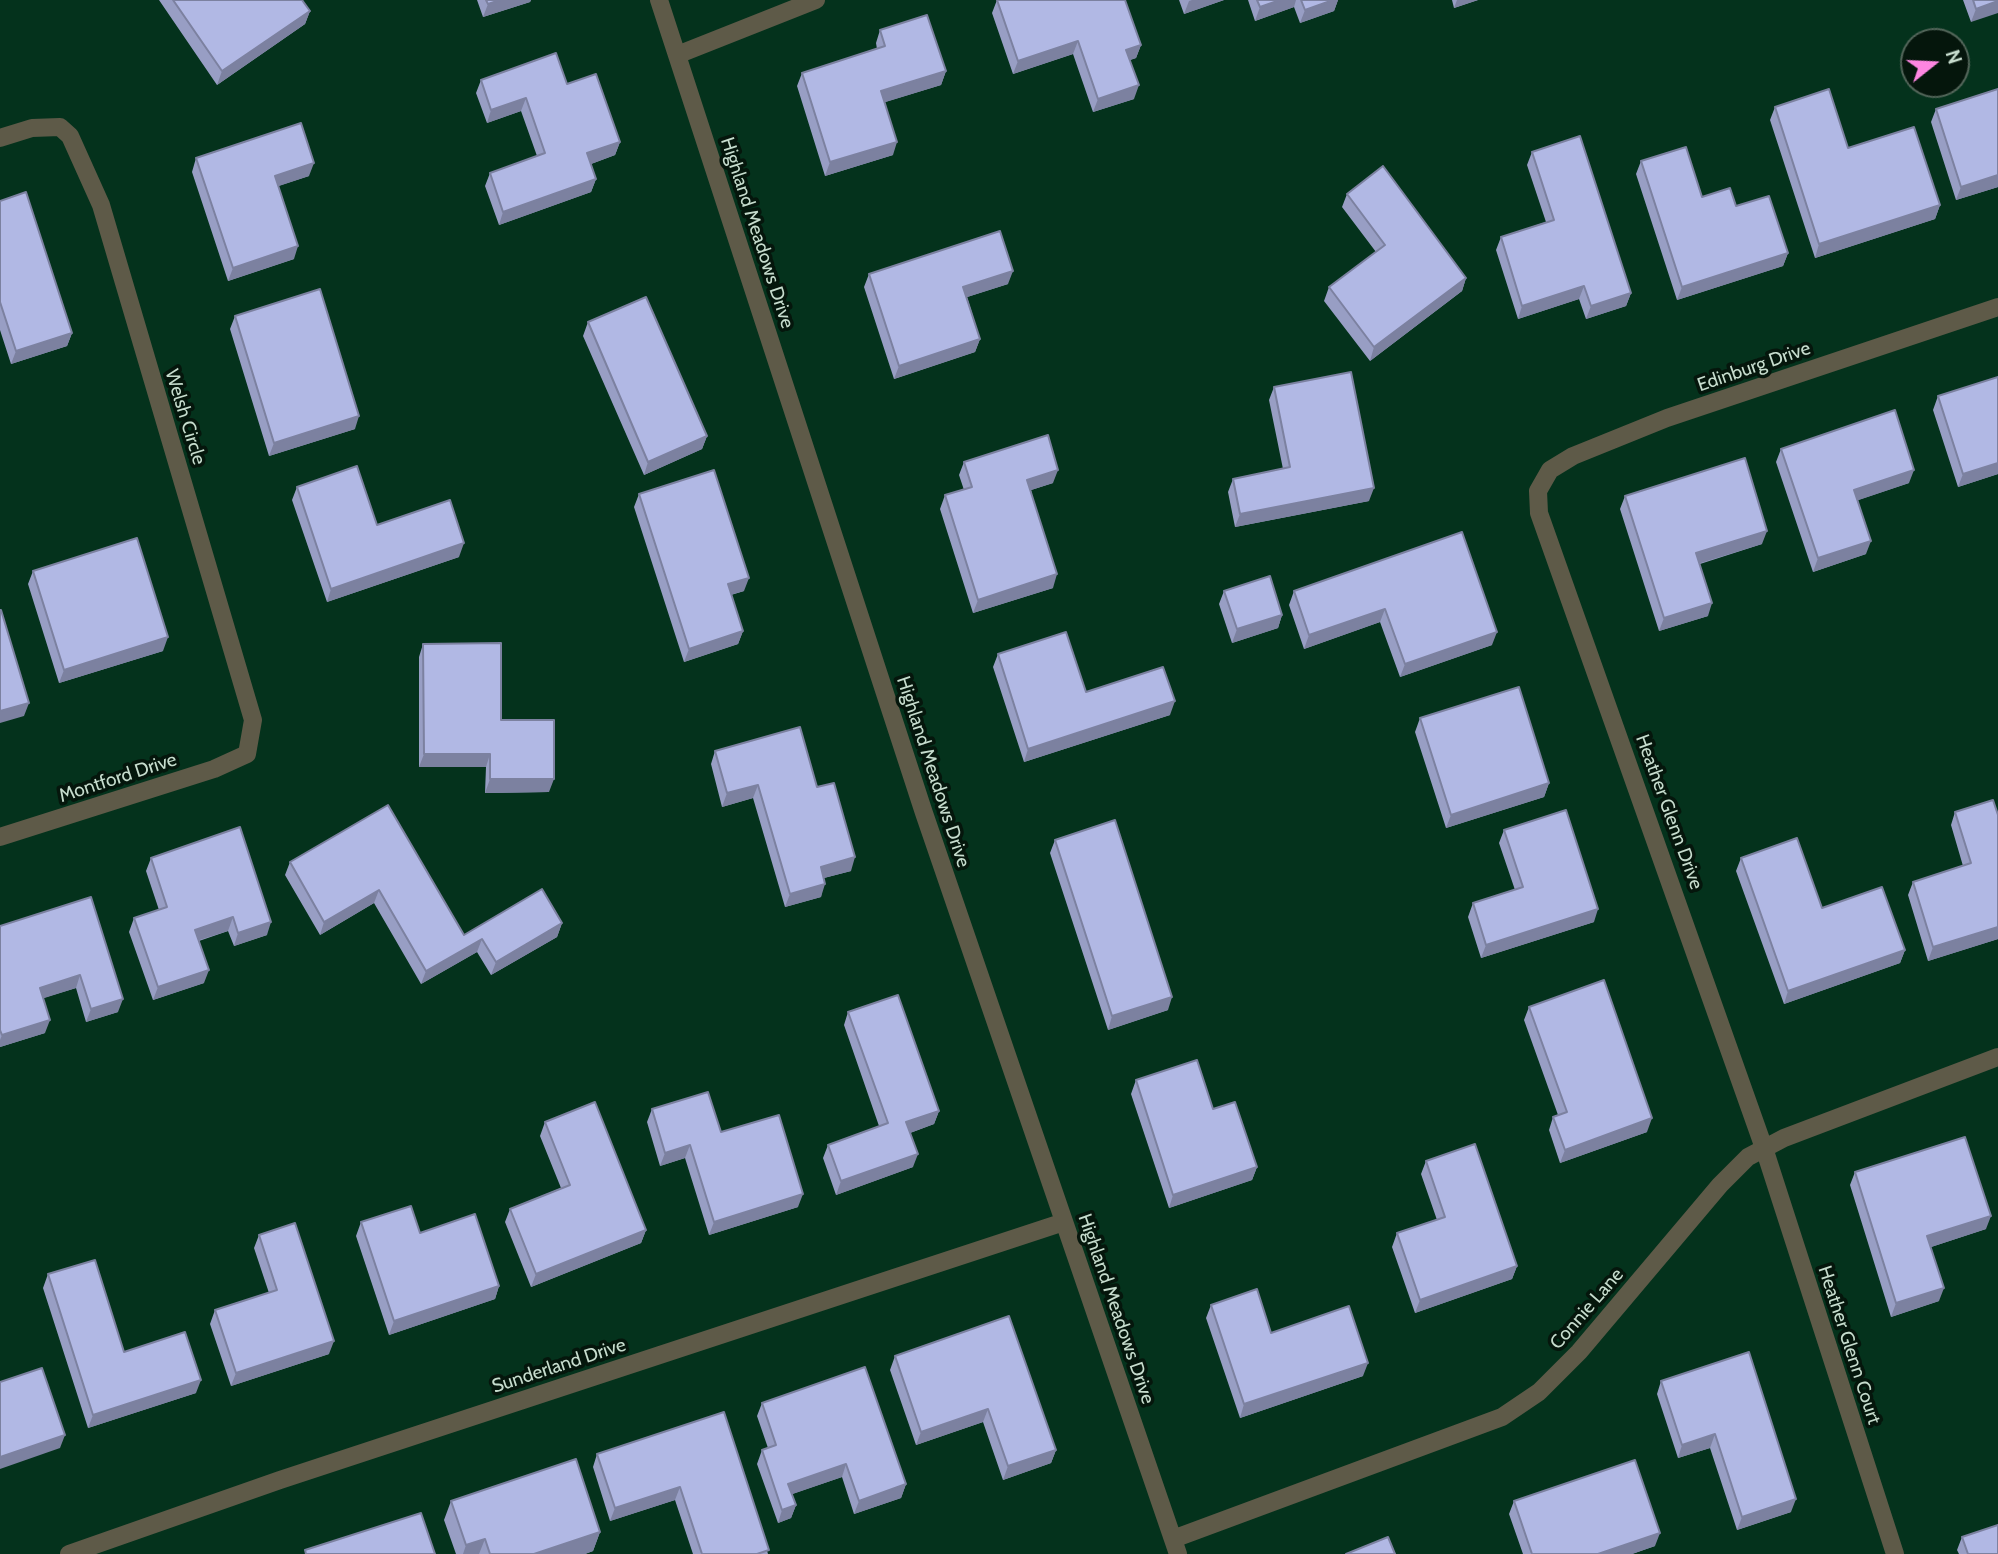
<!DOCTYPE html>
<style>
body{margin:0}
#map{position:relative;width:1998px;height:1554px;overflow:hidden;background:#04321c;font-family:Cabin,sans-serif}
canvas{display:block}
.north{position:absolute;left:1900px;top:28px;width:70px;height:70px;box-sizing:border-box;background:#05160c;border:2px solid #526559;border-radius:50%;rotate:72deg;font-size:19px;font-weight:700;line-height:28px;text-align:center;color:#c6dccd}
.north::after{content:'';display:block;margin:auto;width:24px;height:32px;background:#fe86e1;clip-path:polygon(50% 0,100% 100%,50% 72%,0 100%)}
</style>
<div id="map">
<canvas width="1998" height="1554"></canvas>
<div class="north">N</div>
</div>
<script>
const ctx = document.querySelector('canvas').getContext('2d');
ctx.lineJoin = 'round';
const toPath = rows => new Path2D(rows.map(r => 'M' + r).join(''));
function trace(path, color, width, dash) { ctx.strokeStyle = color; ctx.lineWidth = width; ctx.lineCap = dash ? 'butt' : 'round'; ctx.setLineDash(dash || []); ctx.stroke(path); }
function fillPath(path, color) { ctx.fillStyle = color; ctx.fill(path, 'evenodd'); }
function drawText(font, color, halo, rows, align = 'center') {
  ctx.font = font + ' Cabin,sans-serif'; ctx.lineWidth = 7; ctx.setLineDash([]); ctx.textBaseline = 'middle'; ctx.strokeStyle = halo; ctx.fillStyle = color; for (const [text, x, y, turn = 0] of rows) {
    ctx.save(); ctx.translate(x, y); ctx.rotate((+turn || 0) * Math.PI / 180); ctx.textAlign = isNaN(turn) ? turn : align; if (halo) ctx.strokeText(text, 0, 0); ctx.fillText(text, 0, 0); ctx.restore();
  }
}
trace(toPath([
 [659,0,924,813,1178,1554],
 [677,55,816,0],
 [0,138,32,128,60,127,70,136,101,205,253,720,247,754,214,769,0,837],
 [1173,1539,1502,1417,1539,1392,1579,1352,1720,1185,1748,1157,1784,1138,1998,1057],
 [69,1554,280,1480,1064,1222],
 [1895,1554,1764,1148,1539,513,1538,491,1550,470,1573,456,1667,418,1998,307]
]), '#5e5a48', 18);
fillPath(toPath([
 [159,0,302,0,310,11,305,24,217,85],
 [477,0,531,0,530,2,483,17],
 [997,0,1141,45,1136,58,1130,60,1134,99,1093,112,1073,54,1013,74,992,13],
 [1179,0,1224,0,1184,14],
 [1248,0,1338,0,1334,11,1300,23,1294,7,1255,21],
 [1452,0,1478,0,1454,8],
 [1963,0,1998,0,1971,22],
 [880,30,946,71,941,85,885,102,893,155,825,176,797,86,802,73,877,49,876,43],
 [481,80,567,84,620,142,615,155,591,164,596,179,591,192,499,225,485,186,490,173,537,156,521,111,487,123,476,93],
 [1998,89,1998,187,1956,200,1931,122,1936,109],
 [1775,107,1848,148,1940,205,1935,219,1815,258,1770,120],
 [1532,152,1631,293,1626,306,1586,319,1579,299,1518,319,1496,250,1501,237,1546,222,1527,165],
 [196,158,309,176,278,186,294,259,228,281,192,172],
 [1641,161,1702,197,1736,206,1788,253,1783,266,1677,300,1636,174],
 [1347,194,1466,278,1462,291,1370,361,1324,301,1329,287,1376,252,1342,207],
 [0,201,72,333,67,346,11,364,0,330],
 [869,274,1008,284,967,297,980,339,975,352,894,379,864,287],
 [235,316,355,429,269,456,230,329],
 [588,322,707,436,702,449,644,475,583,336],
 [1274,387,1369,501,1235,527,1228,492,1233,479,1283,469,1269,400],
 [1938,396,1998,474,1958,487,1933,410],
 [1781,449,1909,483,1858,500,1866,554,1813,572,1776,462],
 [964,462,1053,483,1031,490,1053,588,973,613,940,509,945,495,964,490,959,475],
 [297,487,377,525,459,557,327,602,292,500],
 [639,494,744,591,731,595,743,631,738,644,684,662,634,507],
 [1625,496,1762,544,1700,564,1708,616,1659,631,1620,509],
 [1462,532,1492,645,1400,677,1380,622,1304,649,1289,605,1294,591],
 [33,571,163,651,59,683,28,584],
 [1224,591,1282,615,1278,628,1232,643,1219,604],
 [423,644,501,720,549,792,485,793,486,767,419,767,419,657],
 [998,654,1086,692,1170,715,1024,762,993,667],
 [1420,718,1549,783,1544,797,1446,828,1415,732],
 [715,751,817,787,851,871,824,878,821,897,785,907,753,798,722,807,711,764],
 [388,805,464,935,562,923,557,937,491,975,477,952,421,984,374,903,320,935,285,875,290,862],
 [1955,812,1998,815,1998,939,1928,961,1908,895,1913,882,1963,866,1951,825],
 [1504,830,1594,922,1481,958,1468,917,1473,903,1515,890,1499,843],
 [1055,840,1168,1010,1108,1030,1050,853],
 [151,858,267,935,234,946,228,931,199,941,204,983,153,1000,129,932,134,918,159,910,146,871],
 [1741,858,1822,908,1905,950,1900,963,1784,1004,1736,871],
 [91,897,118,1012,86,1022,76,988,43,998,45,1033,0,1047,0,926],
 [1529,1007,1647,1132,1560,1163,1549,1130,1553,1117,1558,1115,1524,1020],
 [848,1012,939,1111,934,1124,910,1133,913,1167,836,1195,823,1158,828,1145,879,1126,844,1025],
 [1136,1080,1213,1109,1257,1167,1252,1180,1169,1208,1131,1094],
 [652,1109,721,1132,798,1207,709,1235,685,1158,660,1166,647,1122],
 [545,1122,646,1230,641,1243,531,1287,505,1222,510,1209,561,1188,540,1136],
 [1426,1161,1517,1266,1512,1279,1415,1313,1392,1247,1397,1233,1437,1220,1421,1174],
 [1855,1172,1986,1229,1931,1247,1939,1301,1891,1317,1850,1185],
 [361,1222,420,1233,499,1286,495,1299,389,1335,356,1236],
 [259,1235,329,1354,231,1386,210,1324,215,1310,269,1293,254,1248],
 [48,1274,124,1352,196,1393,88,1428,43,1288],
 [1211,1305,1271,1333,1363,1376,1240,1418,1206,1318],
 [1009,1316,1056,1450,1051,1463,1003,1480,983,1422,916,1445,890,1370,895,1356],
 [1661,1381,1791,1512,1737,1530,1710,1448,1678,1458,1657,1394],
 [762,1403,906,1484,901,1498,854,1514,842,1477,792,1494,796,1505,791,1518,778,1523,757,1464,762,1450,768,1448,757,1416],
 [724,1412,768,1554,693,1554,675,1500,610,1521,593,1467,597,1454],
 [451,1501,600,1532,593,1551,585,1554,456,1554,444,1520],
 [1514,1501,1655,1546,1632,1554,1523,1554,1509,1514],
 [1962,1537,1998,1554,1959,1554,1957,1550]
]), '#989ec4');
fillPath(toPath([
 [500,0,531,0,530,2,483,17,488,4],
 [1192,0,1224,0,1184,14,1189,1],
 [1280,0,1296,0,1294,7,1255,21,1260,7],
 [1333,0,1338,0,1334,11,1300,23,1305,10],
 [1457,0,1478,0,1454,8],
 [1998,1,1998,13,1971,22,1976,9],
 [310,11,305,24,217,85,222,71],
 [1078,41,1073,54,1013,74,1018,61],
 [1141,45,1136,58,1121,63,1126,50],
 [946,71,941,85,876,105,881,91],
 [1139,85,1134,99,1093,112,1098,99],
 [526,98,521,111,487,123,491,110],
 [620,142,615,155,583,167,587,153],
 [897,142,893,155,825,176,830,162],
 [314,163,309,176,270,189,275,176],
 [1998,175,1998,187,1956,200,1961,187],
 [596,179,591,192,499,225,503,212],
 [1940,205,1935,219,1815,258,1819,244],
 [298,246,294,259,228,281,233,268],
 [1788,253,1783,266,1677,300,1682,287],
 [1013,271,1008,284,958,300,963,287],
 [1466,278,1462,291,1370,361,1374,347],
 [1584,286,1579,299,1518,319,1522,306],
 [1631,293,1626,306,1586,319,1591,306],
 [72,333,67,346,11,364,16,351],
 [980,339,975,352,894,379,899,366],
 [359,416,355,429,269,456,274,443],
 [707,436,702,449,644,475,648,462],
 [1998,463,1998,474,1958,487,1963,474],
 [1058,470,1053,483,1022,493,1027,480],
 [1914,470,1909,483,1850,503,1854,490],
 [1374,488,1369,501,1235,527,1240,514],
 [1767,531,1762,544,1691,566,1696,553],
 [1871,541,1866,554,1813,572,1818,558],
 [464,543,459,557,327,602,331,589],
 [1057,574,1053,588,973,613,978,600],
 [749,578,744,591,723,597,728,584],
 [1712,603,1708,616,1659,631,1664,618],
 [1385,609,1380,622,1304,649,1309,635],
 [1282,615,1278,628,1232,643,1237,629],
 [743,631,738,644,684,662,689,649],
 [1497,632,1492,645,1400,677,1405,664],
 [168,637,163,651,59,683,64,670],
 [1175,701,1170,715,1024,762,1028,749],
 [29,703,24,716,0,723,0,711],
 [424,754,490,754,486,767,419,767],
 [490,779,554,779,549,792,485,793],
 [1549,783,1544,797,1446,828,1451,815],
 [758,785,753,798,722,807,727,793],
 [855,857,851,871,816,880,821,867],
 [825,884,821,897,785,907,790,894],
 [379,890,374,903,320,935,324,922],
 [1598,909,1594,922,1481,958,1486,945],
 [233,917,228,931,190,943,195,930],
 [271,922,267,935,234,946,238,933],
 [562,923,557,937,491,975,496,962],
 [1998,927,1998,939,1928,961,1933,947],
 [482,939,477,952,421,984,426,971],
 [1905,950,1900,963,1784,1004,1788,991],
 [209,970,204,983,153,1000,158,987],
 [80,975,76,988,35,1001,40,988],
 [1172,997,1168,1010,1108,1030,1112,1016],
 [123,999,118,1012,86,1022,91,1009],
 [50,1020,45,1033,0,1047,0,1040,2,1035],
 [939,1111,934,1124,902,1136,906,1122],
 [1652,1118,1647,1132,1560,1163,1565,1150],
 [690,1145,685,1158,660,1166,665,1153],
 [918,1154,913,1167,836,1195,841,1181],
 [1257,1167,1252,1180,1169,1208,1173,1195],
 [803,1194,798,1207,709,1235,714,1222],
 [1991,1216,1986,1229,1922,1250,1927,1236],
 [646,1230,641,1243,531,1287,536,1274],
 [1517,1266,1512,1279,1415,1313,1420,1300],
 [499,1286,495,1299,389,1335,394,1321],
 [1944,1288,1939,1301,1891,1317,1896,1303],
 [334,1341,329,1354,231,1386,236,1373],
 [1368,1363,1363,1376,1240,1418,1244,1404],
 [201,1380,196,1393,88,1428,93,1415],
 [988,1409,983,1422,916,1445,921,1432],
 [1715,1434,1710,1448,1678,1458,1682,1445],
 [65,1435,60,1448,0,1469,0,1457],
 [1056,1450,1051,1463,1003,1480,1008,1466],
 [846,1464,842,1477,784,1497,788,1484],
 [906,1484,901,1498,854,1514,859,1501],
 [680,1487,675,1500,610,1521,615,1508],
 [1796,1499,1791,1512,1737,1530,1742,1517],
 [796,1505,791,1518,778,1523,782,1510],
 [600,1532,593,1551,585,1554,534,1554],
 [1660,1533,1655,1546,1632,1554,1598,1554],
 [485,1539,479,1554,463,1554,466,1545]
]), '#7c81a0');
const building = toPath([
 [173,0,302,0,310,11,222,71,173,0],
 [486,0,500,0,488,4,486,0],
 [997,0,1125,0,1141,45,1126,50,1139,85,1098,99,1078,41,1018,61,997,0],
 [1257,0,1280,0,1260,7,1257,0],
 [1301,0,1333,0,1305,10,1301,0],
 [1973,0,1998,0,1998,1,1976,9,1973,0],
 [927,15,946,71,881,91,897,142,830,162,802,73,885,46,880,30,927,15],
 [556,53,567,84,596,74,620,142,587,153,596,179,503,212,490,173,545,153,526,98,491,110,481,80,556,53],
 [1829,89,1848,148,1914,127,1940,205,1819,244,1775,107,1829,89],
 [1998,89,1998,175,1961,187,1936,109,1998,89],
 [301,123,314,163,275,176,298,246,233,268,196,158,301,123],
 [1580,136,1631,293,1591,306,1584,286,1522,306,1501,237,1554,220,1532,152,1580,136],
 [1686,147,1702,197,1730,188,1736,206,1769,196,1788,253,1682,287,1641,161,1686,147],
 [1383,166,1466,278,1374,347,1329,287,1385,245,1347,194,1383,166],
 [26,192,72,333,16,351,0,302,0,201,26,192],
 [1000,231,1013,271,963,287,980,339,899,366,869,274,1000,231],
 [320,289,359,416,274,443,235,316,320,289],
 [646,297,707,436,648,462,588,322,646,297],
 [1351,372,1374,488,1240,514,1233,479,1290,467,1274,387,1351,372],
 [1998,377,1998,463,1963,474,1938,396,1998,377],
 [1895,410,1914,470,1854,490,1871,541,1818,558,1781,449,1895,410],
 [1048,435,1058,470,1027,480,1057,574,978,600,945,495,972,487,964,462,1048,435],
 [1745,458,1767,531,1696,553,1712,603,1664,618,1625,496,1745,458],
 [357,466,377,525,450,500,464,543,331,589,297,487,357,466],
 [714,470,749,578,728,584,743,631,689,649,639,494,714,470],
 [1462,532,1497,632,1405,664,1385,609,1309,635,1294,591,1462,532],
 [137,538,168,637,64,670,33,571,137,538],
 [1270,576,1282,615,1237,629,1224,591,1270,576],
 [0,610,1,610,29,703,0,711,0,610],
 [1066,632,1086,692,1163,667,1175,701,1028,749,998,654,1066,632],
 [501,643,501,720,554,720,554,779,490,779,490,754,424,754,423,644,501,643],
 [1519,687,1549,783,1451,815,1420,718,1519,687],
 [800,727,817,787,834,783,855,857,821,867,825,884,790,894,758,785,727,793,715,751,800,727],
 [1993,800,1998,815,1998,927,1933,947,1913,882,1971,863,1955,812,1993,800],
 [388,805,464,935,542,889,562,923,496,962,482,939,426,971,379,890,324,922,290,862,388,805],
 [1566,810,1598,909,1486,945,1473,903,1523,887,1504,830,1566,810],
 [1115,820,1172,997,1112,1016,1055,840,1115,820],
 [240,827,271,922,238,933,233,917,195,930,209,970,158,987,134,918,167,907,151,858,240,827],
 [1797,838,1822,908,1882,887,1905,950,1788,991,1741,858,1797,838],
 [91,897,123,999,91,1009,80,975,40,988,50,1020,2,1035,0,1030,0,926,91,897],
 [1604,980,1652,1118,1565,1150,1553,1117,1567,1112,1529,1007,1604,980],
 [898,995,939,1111,906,1122,918,1154,841,1181,828,1145,888,1123,848,1012,898,995],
 [1197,1060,1213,1109,1235,1102,1257,1167,1173,1195,1136,1080,1197,1060],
 [708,1092,721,1132,779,1115,803,1194,714,1222,690,1145,665,1153,652,1109,708,1092],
 [595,1102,646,1230,536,1274,510,1209,570,1185,545,1122,595,1102],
 [1965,1137,1991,1216,1927,1236,1944,1288,1896,1303,1855,1172,1965,1137],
 [1475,1144,1517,1266,1420,1300,1397,1233,1445,1217,1426,1161,1475,1144],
 [411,1206,420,1233,475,1214,499,1286,394,1321,361,1222,411,1206],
 [295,1223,334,1341,236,1373,215,1310,277,1290,259,1235,295,1223],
 [95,1260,124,1352,185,1332,201,1380,93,1415,48,1274,95,1260],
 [1257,1289,1271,1333,1349,1306,1368,1363,1244,1404,1211,1305,1257,1289],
 [1009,1316,1056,1450,1008,1466,988,1409,921,1432,895,1356,1009,1316],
 [1749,1352,1796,1499,1742,1517,1715,1434,1682,1445,1661,1381,1749,1352],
 [865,1367,906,1484,859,1501,846,1464,788,1484,796,1505,782,1510,762,1450,776,1445,762,1403,865,1367],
 [42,1368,65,1435,0,1457,0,1382,42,1368],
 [724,1412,769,1550,757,1554,702,1554,680,1487,615,1508,597,1454,724,1412],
 [576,1459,600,1532,534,1554,490,1554,485,1539,466,1545,451,1501,576,1459],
 [1635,1460,1660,1533,1598,1554,1532,1554,1514,1501,1635,1460],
 [421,1513,435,1554,306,1554,305,1550,421,1513],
 [1998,1525,1998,1554,1968,1554,1962,1537,1998,1525],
 [1388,1537,1395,1554,1346,1554,1388,1537]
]);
fillPath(building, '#b1b8e4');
trace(building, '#7c81a0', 2);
drawText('19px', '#c6dccd', '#05160c', [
 ["Highland Meadows Drive",757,233,72],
 ["Edinburg Drive",1754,367,-19],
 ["Welsh Circle",185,417,73],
 ["Highland Meadows Drive",933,772,72],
 ["Montford Drive",118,778,-18],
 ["Heather Glenn Drive",1669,812,70],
 ["Highland Meadows Drive",1116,1309,71],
 ["Connie Lane",1587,1309,-49],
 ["Heather Glenn Court",1849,1345,72],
 ["Sunderland Drive",559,1366,-18]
]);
</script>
